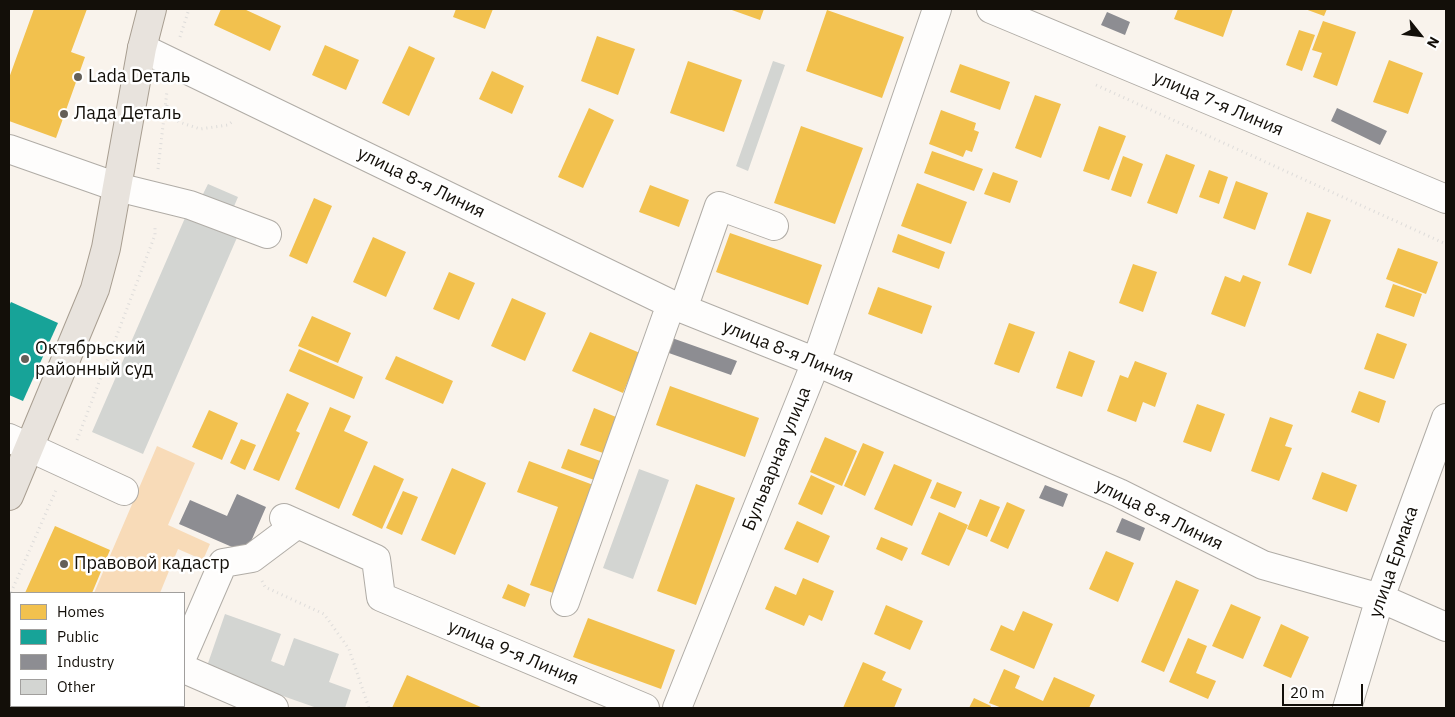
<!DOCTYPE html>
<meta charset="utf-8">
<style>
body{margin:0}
#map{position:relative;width:1455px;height:717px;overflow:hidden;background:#f9f3ec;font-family:"IBM Plex Sans",sans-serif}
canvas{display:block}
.frame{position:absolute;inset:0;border:10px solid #130f09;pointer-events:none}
.legend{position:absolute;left:10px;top:592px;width:175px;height:115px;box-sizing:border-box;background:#fff;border:1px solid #a19f9d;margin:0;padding:6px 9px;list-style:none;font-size:15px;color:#130f09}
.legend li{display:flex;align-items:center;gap:10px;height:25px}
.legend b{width:25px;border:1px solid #a19f9d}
.north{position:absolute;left:1395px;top:10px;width:50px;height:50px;-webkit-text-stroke:4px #fff;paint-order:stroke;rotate:119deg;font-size:14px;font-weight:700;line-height:20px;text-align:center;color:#130f09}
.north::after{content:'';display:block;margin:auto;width:18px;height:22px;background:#130f09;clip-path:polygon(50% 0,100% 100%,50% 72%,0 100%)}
.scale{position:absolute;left:1282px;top:684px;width:81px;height:22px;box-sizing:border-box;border:2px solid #130f09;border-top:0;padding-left:6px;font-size:15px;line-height:18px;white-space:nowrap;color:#130f09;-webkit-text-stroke:4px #fff;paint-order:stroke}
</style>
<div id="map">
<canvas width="1455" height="717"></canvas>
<div class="frame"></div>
<ul class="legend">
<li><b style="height:14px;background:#f2c14e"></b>Homes</li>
<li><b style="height:14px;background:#17a398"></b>Public</li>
<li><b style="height:14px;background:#8d8d92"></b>Industry</li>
<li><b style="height:14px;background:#d3d5d2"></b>Other</li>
</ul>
<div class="north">N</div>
<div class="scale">20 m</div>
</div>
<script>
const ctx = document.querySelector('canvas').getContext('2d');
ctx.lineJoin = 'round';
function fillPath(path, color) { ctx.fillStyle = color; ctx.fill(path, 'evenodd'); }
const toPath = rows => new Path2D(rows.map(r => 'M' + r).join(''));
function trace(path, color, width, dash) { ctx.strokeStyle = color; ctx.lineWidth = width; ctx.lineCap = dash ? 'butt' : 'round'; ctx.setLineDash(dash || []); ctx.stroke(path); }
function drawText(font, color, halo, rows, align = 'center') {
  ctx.font = font + ' "IBM Plex Sans",sans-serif'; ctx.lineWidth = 5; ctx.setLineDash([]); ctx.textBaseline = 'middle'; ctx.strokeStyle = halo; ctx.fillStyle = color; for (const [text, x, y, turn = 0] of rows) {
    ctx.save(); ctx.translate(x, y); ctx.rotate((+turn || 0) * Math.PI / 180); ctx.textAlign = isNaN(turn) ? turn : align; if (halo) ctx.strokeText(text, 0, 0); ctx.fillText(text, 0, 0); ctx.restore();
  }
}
fillPath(toPath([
 [157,446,195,463,168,525,210,544,203,560,178,549,160,593,94,593],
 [46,706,112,706,111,708,45,708]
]), '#f8dbb8');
fillPath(toPath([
 [34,9,87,9,71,52,85,57,56,138,9,121,9,78],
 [221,9,244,9,281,26,270,51,214,25],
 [456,9,493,9,485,29,453,17],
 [729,9,764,9,760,20],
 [1178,9,1233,9,1223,37,1174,19],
 [1305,9,1327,9,1324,16],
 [827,10,904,37,882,98,806,71],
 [1323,21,1356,32,1337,86,1313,77,1322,53,1312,50],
 [1299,30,1315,35,1302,71,1286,65],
 [597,36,635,49,618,95,581,81],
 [325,45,359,60,346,90,312,75],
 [409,46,435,58,409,116,382,103],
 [1389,60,1423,73,1408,114,1373,102],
 [688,61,742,80,724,132,670,113],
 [960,64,1010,82,1000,110,950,92],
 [492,71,524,86,512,114,479,99],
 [1035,95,1061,104,1041,158,1015,148],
 [589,108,614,120,583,188,558,177],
 [941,110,976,123,974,130,979,132,972,152,966,150,963,157,929,144],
 [801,126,863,148,835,224,774,203],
 [1099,126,1126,136,1109,180,1083,171],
 [932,151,983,169,974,191,924,173],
 [1166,154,1195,165,1177,214,1147,203],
 [1123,156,1143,164,1131,197,1111,190],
 [1209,170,1228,177,1219,204,1199,197],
 [993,172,1018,181,1010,203,984,194],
 [1236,181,1268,193,1255,230,1223,218],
 [917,183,967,202,951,244,901,226],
 [650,185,689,200,679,227,639,212],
 [314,198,332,206,307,264,289,256],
 [1307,212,1331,220,1311,274,1288,265],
 [730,233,822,265,808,305,716,272],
 [898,234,945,252,939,269,892,252],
 [373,237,406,252,386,297,353,282],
 [1398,248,1438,262,1426,294,1386,279],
 [1133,264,1157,272,1143,312,1119,303],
 [449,272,475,283,459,320,433,309],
 [1243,275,1261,282,1245,327,1211,314,1225,276,1240,282],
 [1393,284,1422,294,1414,317,1385,307],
 [878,287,932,306,922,334,868,314],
 [512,298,546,313,525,361,491,346],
 [312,316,351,333,338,363,298,346],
 [1009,323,1035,332,1019,373,994,364],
 [590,332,640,353,623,393,572,371],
 [1377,333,1407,344,1394,379,1364,369],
 [299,349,363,377,354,399,289,371],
 [1069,351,1095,361,1082,397,1056,388],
 [396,356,453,381,443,404,385,379],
 [1135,361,1167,373,1155,407,1143,402,1136,422,1107,411,1120,375,1128,378],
 [670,386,759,418,745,457,656,425],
 [1359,391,1386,401,1379,423,1351,412],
 [287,393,309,403,296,431,300,433,279,481,253,470],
 [1197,404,1225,414,1211,452,1183,442],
 [330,407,351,416,344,431,368,442,339,509,295,489],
 [594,408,616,417,603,453,580,445],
 [209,410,238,423,222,460,192,447],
 [1270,417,1293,425,1285,446,1292,448,1279,481,1251,471],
 [825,437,857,451,842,486,810,472],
 [241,439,256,445,245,470,230,463],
 [863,443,884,452,865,496,844,486],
 [568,449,603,462,597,481,561,468],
 [529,461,596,486,556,594,530,585,558,507,517,492],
 [894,464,932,480,912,526,874,509],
 [374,465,404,479,382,529,352,515],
 [452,468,486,483,455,555,421,540],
 [1322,472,1357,485,1347,512,1312,499],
 [811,475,835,486,822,515,798,504],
 [937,482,962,492,955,508,930,498],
 [696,484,735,498,696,605,657,591],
 [403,491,418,497,402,535,386,528],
 [980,499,1000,507,987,537,967,529],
 [1007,502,1025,510,1008,549,990,541],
 [939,512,968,525,949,566,921,554],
 [797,521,830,536,818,563,784,549],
 [55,526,110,550,92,593,25,593],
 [881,537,908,548,902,561,876,549],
 [1106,551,1134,563,1118,602,1089,589],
 [803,578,834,591,822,621,809,615,804,626,765,609,775,586,796,595],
 [1176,580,1199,590,1164,672,1141,662],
 [508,584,530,594,525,607,502,598],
 [1231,604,1261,617,1243,659,1212,646],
 [886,605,923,621,910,650,874,634],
 [1023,611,1053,624,1034,669,990,650,1001,625,1014,631],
 [588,618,675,650,661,689,573,657],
 [1281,624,1309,637,1291,678,1263,666],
 [11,626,11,664,9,663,9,631],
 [1188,638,1207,646,1196,673,1216,681,1208,699,1169,682],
 [863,662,886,672,882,680,902,689,894,708,843,708],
 [1004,669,1020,676,1015,688,1043,701,1054,677,1095,695,1089,708,1002,708,989,703],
 [407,675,483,708,392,708],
 [974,698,991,706,990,708,969,708]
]), '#f2c14e');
fillPath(toPath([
 [11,302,58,323,23,401,9,395,9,306]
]), '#17a398');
fillPath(toPath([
 [1107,12,1130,22,1125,35,1101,25],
 [1337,108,1387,131,1380,145,1331,121],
 [672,338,737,361,731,375,666,352],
 [1045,485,1068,494,1063,507,1039,498],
 [237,494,266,507,246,553,179,524,190,500,227,516],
 [1122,518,1145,528,1140,541,1116,532]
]), '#8d8d92');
fillPath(toPath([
 [773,61,785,65,748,171,736,166],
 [208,184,238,197,232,211,201,198],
 [188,211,239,233,143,454,92,432],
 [639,469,669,480,633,579,603,568],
 [225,614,281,634,271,661,284,666,294,638,339,654,329,682,351,690,345,708,317,708,206,669]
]), '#d3d5d2');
const minor = toPath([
 [991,9,1446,199],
 [142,48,671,304,816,362,1119,493,1263,565,1380,598,1446,627],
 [9,149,117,187,190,205,267,234],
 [683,309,719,206,774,226],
 [9,438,124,491],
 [284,518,376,559,381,597,645,708],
 [565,602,671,304],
 [184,653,223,563,252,558,296,525],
 [184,669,274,708],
 [159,708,161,706],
 [677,708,816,362,937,9],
 [1347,708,1380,598,1446,418]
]);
const major = toPath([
 [9,496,95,289,106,248,142,48,152,9]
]);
trace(minor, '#b0aca6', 30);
trace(major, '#a89e91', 30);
trace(toPath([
 [180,37,189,9],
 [1096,85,1446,244],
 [167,105,167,108,179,122,200,129,228,125,233,121],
 [158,169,167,91],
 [77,440,155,235,155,225],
 [262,581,265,587,324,614,349,649,369,708],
 [9,597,56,490]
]), '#dedcda', 3, [1, 4]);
trace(minor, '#fefdfc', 28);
trace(major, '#e8e3dd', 28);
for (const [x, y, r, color] of [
 [78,77,5,"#645f58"],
 [64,114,5,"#645f58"],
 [25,359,5,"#645f58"],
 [64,564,5,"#645f58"]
]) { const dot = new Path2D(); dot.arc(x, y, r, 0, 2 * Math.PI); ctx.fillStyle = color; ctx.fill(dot); trace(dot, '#fff', 2); }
drawText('18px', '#130f09', '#fff', [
 ["Lada Dеталь",88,77],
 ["Лада Деталь",74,114],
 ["Октябрьский",35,349],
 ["районный суд",35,370],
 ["Правовой кадастр",74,564]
], 'left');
drawText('18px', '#130f09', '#fff', [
 ["улица 7-я Линия",1218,104,23],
 ["улица 8-я Линия",421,183,26],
 ["улица 8-я Линия",788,352,22],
 ["Бульварная улица",777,459,-68],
 ["улица 8-я Линия",1159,515,26],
 ["улица Ермака",1394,562,-71],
 ["улица 9-я Линия",513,653,23]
]);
</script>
